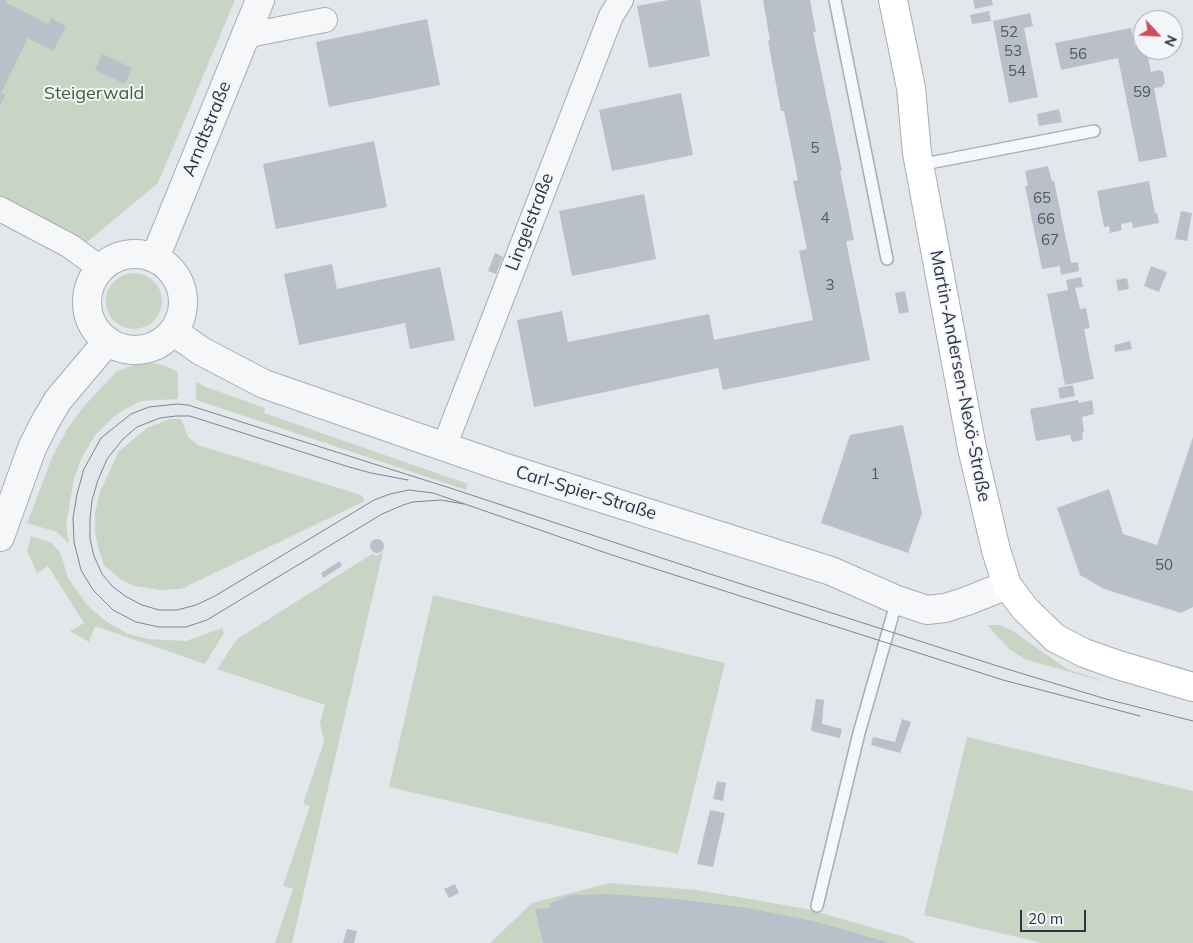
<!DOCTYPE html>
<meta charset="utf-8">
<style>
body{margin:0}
#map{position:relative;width:1193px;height:943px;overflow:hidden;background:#e3e6eb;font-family:Mulish,sans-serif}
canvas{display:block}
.north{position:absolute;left:1133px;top:10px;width:50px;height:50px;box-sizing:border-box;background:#f3f5f8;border:1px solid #a3a8b0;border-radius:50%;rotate:115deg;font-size:14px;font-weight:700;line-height:20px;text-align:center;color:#2b3444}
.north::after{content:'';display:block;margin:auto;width:18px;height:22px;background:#d0495d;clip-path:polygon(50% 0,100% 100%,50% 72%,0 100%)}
.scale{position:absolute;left:1020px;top:910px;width:66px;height:22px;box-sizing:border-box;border:2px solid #2b3444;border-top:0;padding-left:6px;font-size:15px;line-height:18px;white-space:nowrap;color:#2b3444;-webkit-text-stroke:4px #f3f5f8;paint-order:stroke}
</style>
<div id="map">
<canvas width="1193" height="943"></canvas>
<div class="north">N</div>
<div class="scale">20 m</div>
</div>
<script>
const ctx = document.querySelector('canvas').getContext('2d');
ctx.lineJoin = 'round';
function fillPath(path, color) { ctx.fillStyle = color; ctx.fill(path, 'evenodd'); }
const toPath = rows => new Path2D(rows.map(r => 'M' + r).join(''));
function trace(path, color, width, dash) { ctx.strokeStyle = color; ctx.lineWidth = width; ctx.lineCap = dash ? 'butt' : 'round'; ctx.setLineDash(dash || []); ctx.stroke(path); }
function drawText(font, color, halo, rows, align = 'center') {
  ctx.font = font + ' Mulish,sans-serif'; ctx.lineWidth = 4; ctx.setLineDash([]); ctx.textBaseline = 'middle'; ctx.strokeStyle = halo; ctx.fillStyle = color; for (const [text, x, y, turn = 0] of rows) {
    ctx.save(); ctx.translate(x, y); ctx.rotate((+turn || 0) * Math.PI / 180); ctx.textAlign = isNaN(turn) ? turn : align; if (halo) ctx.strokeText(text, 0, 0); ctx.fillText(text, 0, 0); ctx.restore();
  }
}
fillPath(toPath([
 [0,0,235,0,158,183,87,242,0,202],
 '106 301a28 28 0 1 1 56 0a28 28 0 1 1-56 0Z',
 [153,363,163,365,178,372,178,399,141,401,118,413,96,434,82,457,74,479,66,525,69,544,57,532,27,523,52,458,66,431,84,406,116,372,133,365],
 [196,382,206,387,265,408,264,413,468,484,466,490,196,400],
 [170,419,181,419,188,437,198,445,361,495,365,501,181,589,159,590,134,586,120,579,104,565,99,551,95,532,95,513,100,492,119,451,147,428],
 [31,536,52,543,61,554,68,578,88,606,107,622,128,634,148,639,186,641,222,628,224,633,205,664,95,626,89,642,70,631,84,623,48,566,37,573,27,551],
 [383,552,292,943,275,943,293,889,283,886,310,806,303,804,324,742,320,722,325,705,217,669,237,639,372,554,377,556],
 [433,595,725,663,678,854,389,787],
 [987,625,999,625,1013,631,1067,669,1113,684,1027,660,1010,650],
 [967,737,1193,791,1193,943,1042,943,924,915],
 [610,883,697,890,807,909,905,937,916,943,490,943,532,903]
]), '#c9d5c4');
fillPath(toPath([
 [0,0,7,0,5,2,48,24,51,18,66,26,53,51,28,38,1,93,5,95,0,106],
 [669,0,700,0,710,56,649,68,637,6],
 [763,0,810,0,816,32,813,32,842,171,840,171,854,240,846,241,870,360,723,390,718,368,534,407,517,320,562,311,568,342,709,314,714,340,813,320,799,251,807,249,793,181,798,180,784,111,781,111,768,41,770,40],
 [973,0,992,0,993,5,975,9],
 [989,11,991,21,972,24,970,15],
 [1030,13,1033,26,1024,28,1038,97,1009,103,993,21],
 [427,19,440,85,329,107,316,42],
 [1131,28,1135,46,1141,45,1143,53,1147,53,1151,72,1159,70,1163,72,1165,82,1162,87,1154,88,1167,157,1139,162,1118,58,1061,70,1055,43],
 [102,54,132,68,125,84,95,70],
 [681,93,693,155,612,171,599,110],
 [1059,109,1062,122,1039,126,1037,114],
 [374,141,387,207,276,229,263,164],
 [1048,166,1052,181,1054,181,1071,263,1078,262,1079,271,1061,275,1060,266,1042,269,1025,186,1028,186,1025,171],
 [1149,181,1155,213,1157,213,1159,223,1133,228,1132,222,1121,224,1122,230,1110,233,1109,226,1104,227,1097,191],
 [644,194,656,259,572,276,559,211],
 [1181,211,1192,213,1187,241,1175,239],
 [495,253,503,257,496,274,488,271],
 [332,264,337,289,440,267,455,340,410,349,405,323,299,345,284,274],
 [1151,266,1167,272,1159,292,1144,286],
 [1081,277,1083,287,1075,288,1080,309,1086,308,1090,328,1084,329,1094,379,1065,385,1047,294,1068,290,1066,280],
 [1127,278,1129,289,1118,291,1116,280],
 [905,291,909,312,899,314,895,293],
 [1130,341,1132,349,1115,352,1114,345],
 [1073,385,1075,396,1060,399,1058,388],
 [1078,400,1079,403,1092,400,1094,414,1082,417,1084,432,1082,433,1083,440,1072,442,1070,435,1036,441,1030,409],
 [903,425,922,513,908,553,821,523,850,435],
 [1193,437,1193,607,1181,613,1104,589,1080,575,1057,508,1109,489,1123,534,1157,545],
 '370 546a7 7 0 1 1 14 0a7 7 0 1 1-14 0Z',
 [340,561,342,566,323,578,321,573],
 [816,699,824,700,822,724,842,729,840,738,811,731],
 [902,719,911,722,900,753,871,745,873,737,895,742],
 [717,781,726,783,723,801,713,799],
 [710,810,725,813,713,867,697,864],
 [455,884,459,893,449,898,444,889],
 [607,894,677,899,748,908,817,922,890,943,543,943,535,909,550,908,549,904,570,895],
 [347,929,357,931,354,943,343,943]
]), '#bac0c9');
const service = toPath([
 [835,0,887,259],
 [919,165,1094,131],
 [817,906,859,733,897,600]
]);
const minor = toPath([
 [244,36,325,20],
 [0,209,70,246,100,268],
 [444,447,611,16,621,0]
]);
const tertiary = toPath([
 '87 302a48 48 0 1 1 96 0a48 48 0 1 1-96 0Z',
 [155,258,260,0],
 [173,331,201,351,264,384,500,466,831,571,897,600,927,610,945,608,967,601,1007,585],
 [0,537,32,448,45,422,58,400,107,342]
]);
const secondary = toPath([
 [893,0,911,88,917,153,972,448,996,550,1007,585,1025,609,1055,638,1084,653,1118,665,1193,687]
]);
trace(service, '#a8adb6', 14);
trace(minor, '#a8adb6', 26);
trace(tertiary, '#a8adb6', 30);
trace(secondary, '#a8adb6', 30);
trace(service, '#f6f7f9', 11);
trace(minor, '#f6f7f9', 24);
trace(tertiary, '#f6f7f9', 28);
trace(secondary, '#fff', 28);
trace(toPath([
 [408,480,371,473,349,467,190,416,176,416,160,418,137,427,123,439,107,459,98,480,92,500,90,519,90,539,94,556,102,574,112,586,125,596,142,605,159,610,177,610,196,605,215,596,374,500,390,494,409,490,433,493,612,555,1003,680,1140,716],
 [464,504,441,500,413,502,403,505,382,514,207,620,186,627,159,627,136,622,113,610,93,590,81,570,74,542,73,518,77,494,84,469,101,438,131,414,149,407,177,404,188,405,450,488,710,574,1007,669,1106,699,1193,721]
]), '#7c8695', 1);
drawText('15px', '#4f5765', null, [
 ["52",1009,32],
 ["53",1013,51],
 ["56",1078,54],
 ["54",1017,71],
 ["59",1142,92],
 ["5",815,148],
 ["65",1042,198],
 ["4",825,218],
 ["66",1046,219],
 ["67",1050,240],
 ["3",830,285],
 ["1",875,474],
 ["50",1164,565]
]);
drawText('18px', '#3f6038', '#f3f5f8', [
 ["Steigerwald",94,94]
]);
drawText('18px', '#2b3444', '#f3f5f8', [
 ["Arndtstraße",207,129,-68],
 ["Lingelstraße",530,222,-69],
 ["Martin-Andersen-Nexö-Straße",960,376,79],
 ["Carl-Spier-Straße",586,493,17]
]);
</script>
